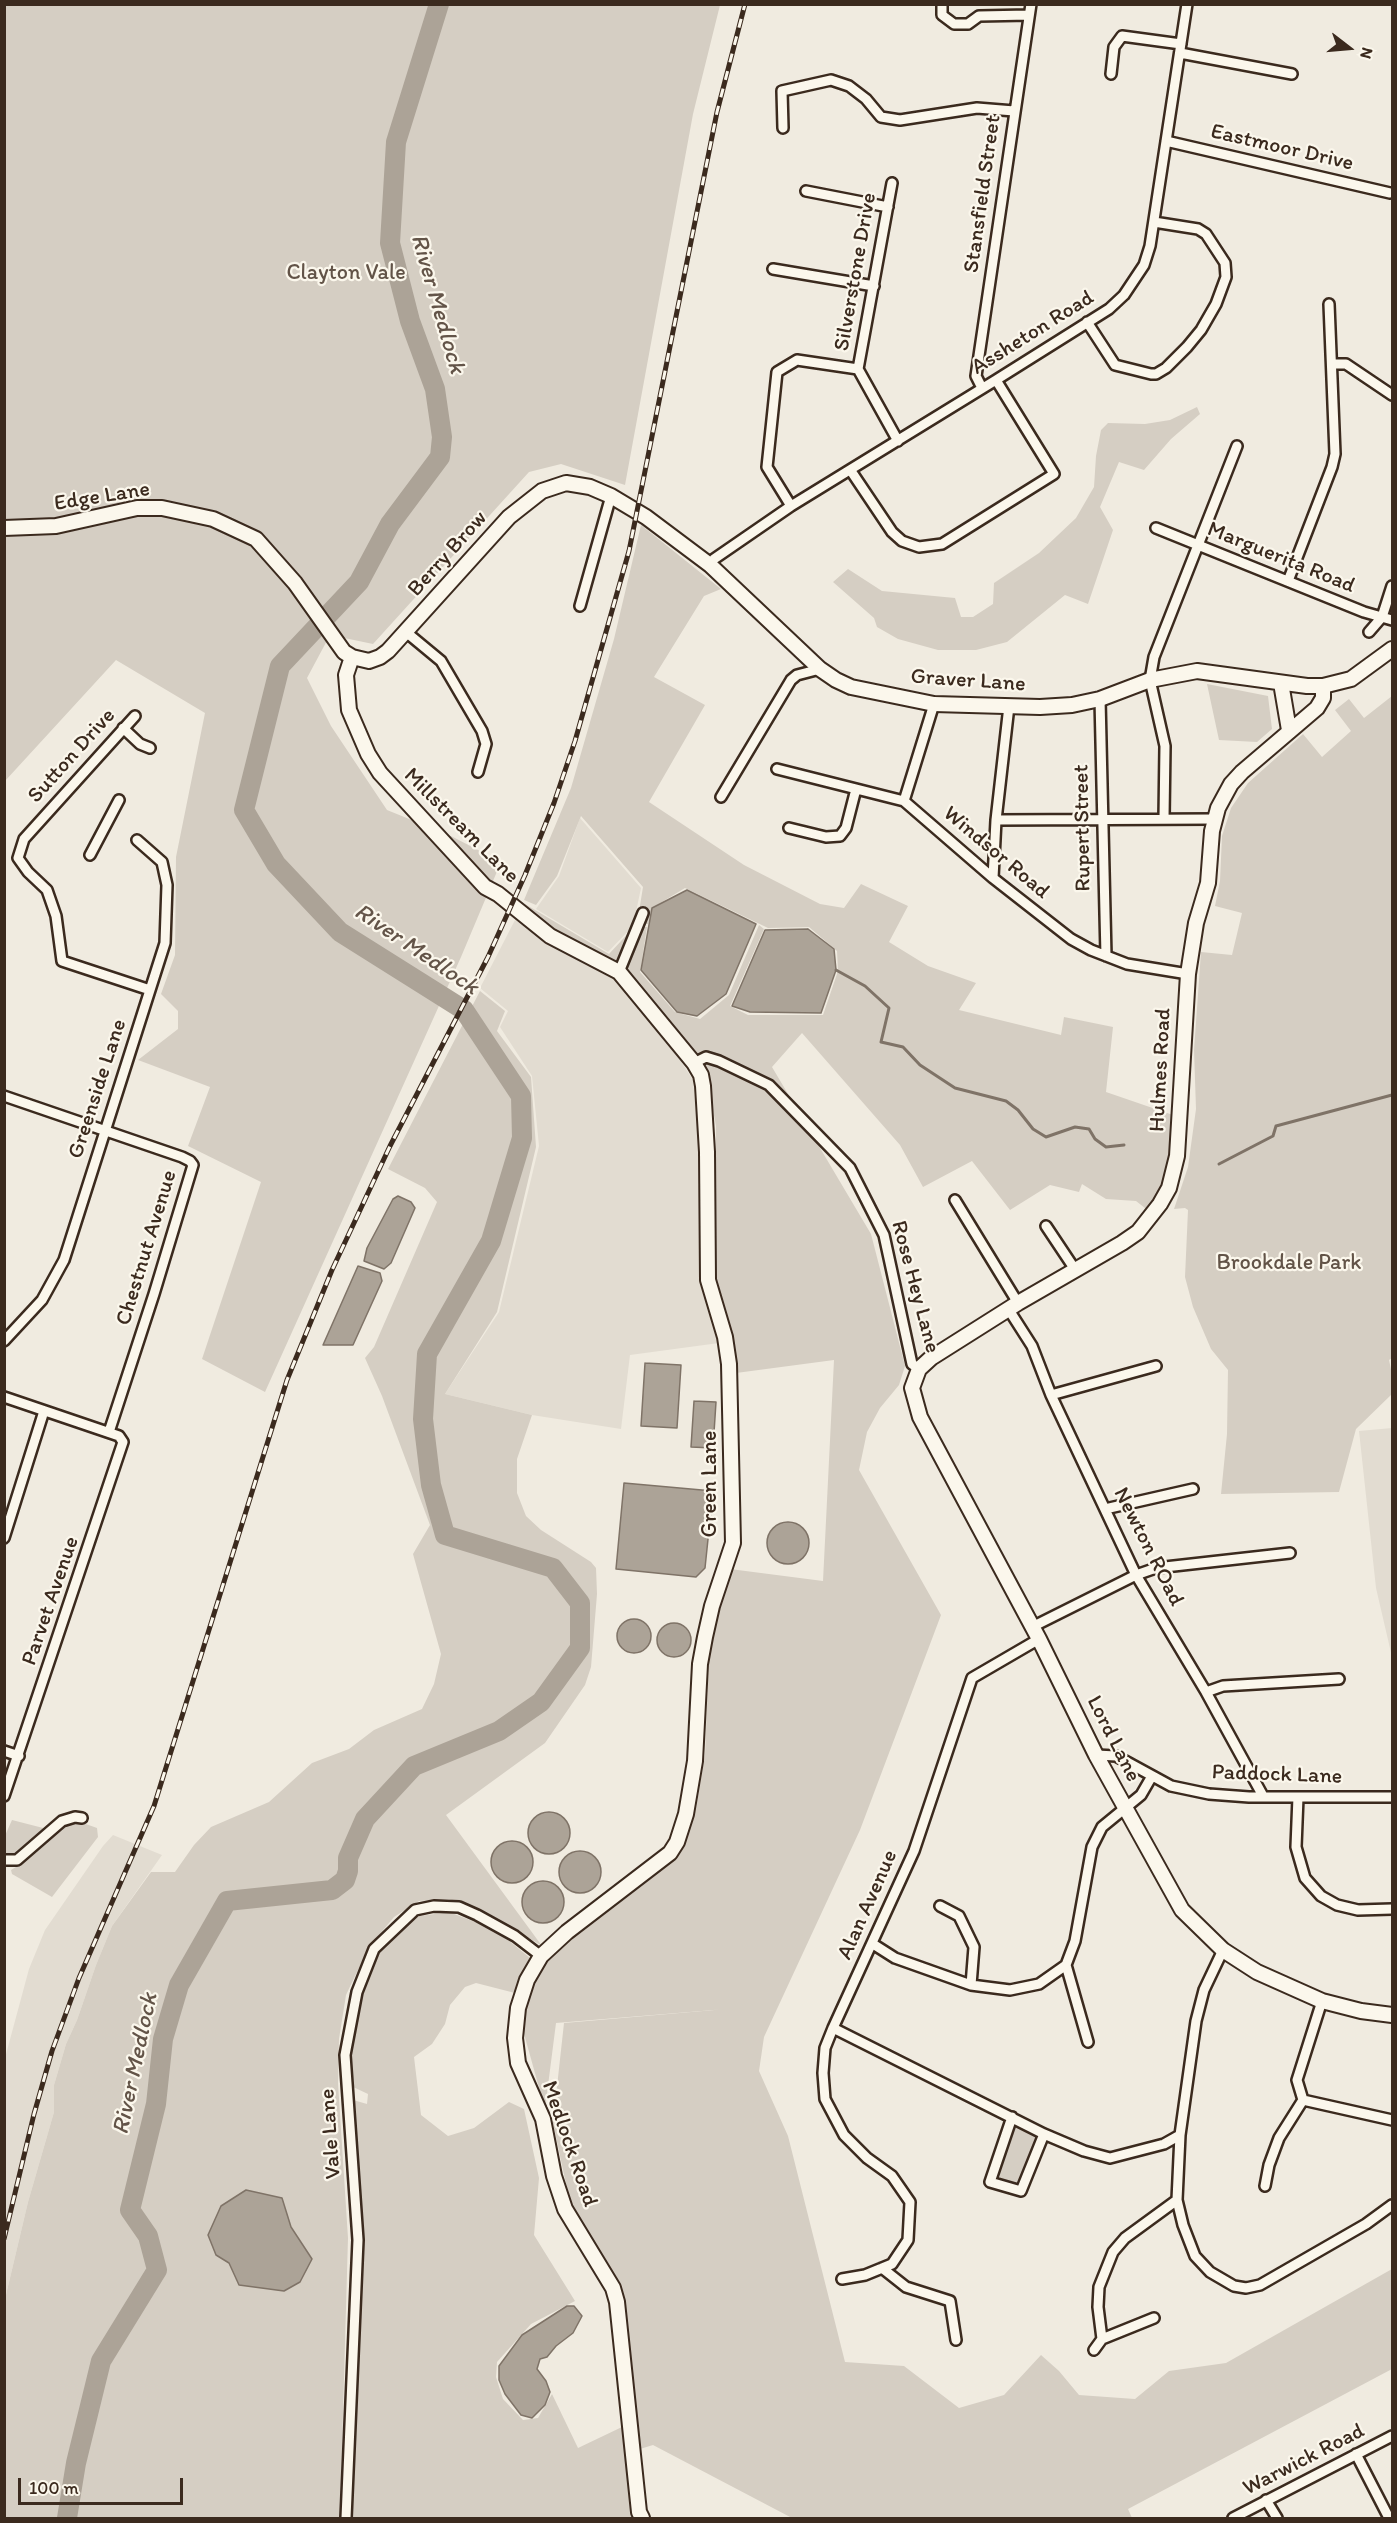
<!DOCTYPE html>
<style>
body{margin:0}
#map{position:relative;width:1397px;height:2523px;overflow:hidden;background:#f0ebe0;font-family:Itim,sans-serif}
canvas{display:block}
.frame{position:absolute;inset:0;border:6px solid #3b2a1e;pointer-events:none}
.north{position:absolute;left:1319px;top:18px;width:60px;height:60px;-webkit-text-stroke:4px #fbf7ec;paint-order:stroke;rotate:106deg;font-size:16px;font-weight:700;line-height:24px;text-align:center;color:#3b2a1e}
.north::after{content:'';display:block;margin:auto;width:21px;height:27px;background:#3b2a1e;clip-path:polygon(50% 0,100% 100%,50% 72%,0 100%)}
.scale{position:absolute;left:18px;top:2478px;width:165px;height:27px;box-sizing:border-box;border:3px solid #3b2a1e;border-top:0;padding-left:8px;font-size:18px;line-height:21px;white-space:nowrap;color:#3b2a1e;-webkit-text-stroke:4px #fbf7ec;paint-order:stroke}
</style>
<div id="map">
<canvas width="1397" height="2523"></canvas>
<div class="frame"></div>
<div class="north">N</div>
<div class="scale">100 m</div>
</div>
<script>
const ctx = document.querySelector('canvas').getContext('2d');
ctx.lineJoin = 'round';
function fillPath(path, color) { ctx.fillStyle = color; ctx.fill(path, 'evenodd'); }
const toPath = rows => new Path2D(rows.map(r => 'M' + r).join(''));
function trace(path, color, width, dash) { ctx.strokeStyle = color; ctx.lineWidth = width; ctx.lineCap = dash ? 'butt' : 'round'; ctx.setLineDash(dash || []); ctx.stroke(path); }
function drawText(font, color, halo, rows, align = 'center') {
  ctx.font = font + ' Itim,sans-serif'; ctx.lineWidth = 4.5; ctx.setLineDash([]); ctx.textBaseline = 'middle'; ctx.strokeStyle = halo; ctx.fillStyle = color; for (const [text, x, y, turn = 0] of rows) {
    ctx.save(); ctx.translate(x, y); ctx.rotate((+turn || 0) * Math.PI / 180); ctx.textAlign = isNaN(turn) ? turn : align; if (halo) ctx.strokeText(text, 0, 0); ctx.fillText(text, 0, 0); ctx.restore();
  }
}
fillPath(toPath([
 [580,818,641,888,633,926,608,952,536,909,559,876],
 [515,920,562,950,610,974,656,1023,693,1080,702,1177,704,1283,719,1343,630,1355,621,1429,532,1415,445,1394,499,1312,539,1146,532,1076,500,1027,508,1011,480,988],
 [1392,1428,1392,1657,1376,1588,1359,1431],
 [113,1835,162,1855,112,1926,96,1965,77,2020,66,2044,54,2085,54,2112,28,2202,5,2299,5,2058,29,1969,45,1930,103,1846]
]), '#e2dcd1');
fillPath(toPath([
 [5,5,720,5,693,114,625,485,561,464,529,472,373,644,330,635,307,678,331,726,387,810,451,836,501,862,461,957,265,1392,202,1359,261,1182,188,1146,210,1087,138,1060,178,1029,178,1011,161,994,175,955,176,857,205,713,116,660,5,781],
 [1197,407,1200,414,1171,439,1144,470,1119,462,1100,507,1113,530,1088,604,1065,595,1007,642,976,650,938,650,898,639,877,627,874,618,833,582,848,569,882,591,955,598,961,617,973,617,993,604,994,583,1039,553,1076,518,1094,487,1096,456,1101,430,1108,423,1145,424,1170,420],
 [641,525,721,589,704,596,654,677,705,705,649,802,744,865,820,904,844,908,861,884,908,906,889,942,928,966,976,983,959,1010,1061,1035,1064,1017,1113,1027,1106,1092,1173,1115,1166,1181,1150,1212,1136,1201,1106,1199,1082,1184,1079,1192,1050,1185,1010,1210,972,1161,923,1187,900,1145,802,1033,772,1067,871,1234,905,1366,899,1385,880,1408,867,1432,859,1470,941,1615,860,1830,764,2037,759,2071,788,2136,845,2362,904,2366,959,2408,1004,2395,1041,2355,1059,2371,1079,2395,1135,2399,1169,2371,1226,2363,1392,2269,1392,2369,1128,2509,1132,2518,792,2518,653,2445,640,2449,622,2285,572,2212,553,2123,564,2023,726,2009,556,2023,545,2109,521,2023,531,1983,550,1953,653,1877,670,1862,683,1845,696,1809,705,1755,710,1634,730,1569,823,1581,834,1360,736,1373,714,1280,716,1126,705,1067,631,983,523,911,525,904,609,954,634,927,647,927,640,972,675,1012,700,1019,729,995,759,925,764,929,730,1006,748,1015,823,1015,838,971,837,951,809,927,768,928,685,888,652,908,648,924,637,924,643,887,581,816,557,876,536,905,524,900,571,788,614,639],
 [1207,684,1268,696,1272,729,1257,742,1219,740],
 [1392,696,1392,1358,1389,1360,1392,1374,1392,1394,1356,1429,1339,1492,1221,1494,1227,1434,1228,1370,1211,1349,1193,1307,1185,1277,1188,1210,1185,1208,1174,1209,1188,1167,1196,1109,1194,1050,1201,952,1232,955,1242,913,1215,906,1220,881,1222,836,1231,808,1248,783,1303,734,1322,757,1351,731,1335,710,1349,699,1364,718],
 [480,991,505,1011,497,1031,531,1077,536,1147,497,1312,445,1394,532,1415,517,1459,517,1493,526,1516,541,1530,591,1562,596,1568,597,1594,591,1667,585,1685,545,1743,446,1815,542,1946,489,1914,449,1899,419,1901,394,1917,369,1947,346,1995,339,2039,338,2083,348,2238,340,2518,5,2518,5,2299,28,2202,54,2112,54,2085,66,2044,77,2020,96,1965,112,1926,151,1872,175,1872,194,1845,211,1827,269,1802,312,1763,349,1749,374,1730,422,1709,434,1684,441,1654,413,1554,430,1525,382,1396,365,1358,374,1347,437,1202,425,1188,388,1169],
 [282,2198,291,2227,312,2259,239,2285,229,2262],
 [12,1820,47,1829,17,1855,5,1858,4,1838],
 [74,1823,83,1823,97,1828,98,1837,52,1897,12,1874,11,1870,21,1864,44,1845,62,1826],
 [449,1912,496,1930,530,1958,515,1993,476,1983,465,1987,450,2005,445,2024,432,2044,414,2057,421,2115,448,2136,474,2128,509,2102,524,2109,539,2178,534,2235,575,2301,531,2324,497,2362,496,2377,503,2399,523,2420,538,2418,552,2394,578,2448,622,2427,632,2508,637,2518,352,2518,364,2237,353,2100,367,2104,368,2094,351,2086,350,2047,354,2016,372,1962,387,1941,411,1920,420,1916],
 [1014,2120,1040,2134,1022,2182,1018,2185,997,2182,996,2173]
]), '#d5cec3');
const water = toPath([
 [687,890,756,924,726,994,697,1016,677,1012,641,970,652,908,687,890],
 [808,929,834,949,836,970,821,1013,750,1012,732,1006,765,930,808,929],
 [398,1196,411,1202,415,1208,391,1263,384,1269,364,1261,367,1248,393,1199,398,1196],
 [358,1266,380,1273,382,1281,353,1345,323,1345,358,1266],
 [645,1363,681,1365,677,1428,641,1426,645,1363],
 [694,1401,716,1402,713,1448,691,1447,694,1401],
 [624,1483,713,1491,705,1568,696,1577,616,1569,624,1483],
 '767 1543a21 21 0 1 1 42 0a21 21 0 1 1-42 0Z',
 '617 1636a17 17 0 1 1 34 0a17 17 0 1 1-34 0Z',
 '657 1640a17 17 0 1 1 34 0a17 17 0 1 1-34 0Z',
 '528 1833a21 21 0 1 1 42 0a21 21 0 1 1-42 0Z',
 '491 1862a21 21 0 1 1 42 0a21 21 0 1 1-42 0Z',
 '559 1872a21 21 0 1 1 42 0a21 21 0 1 1-42 0Z',
 '522 1902a21 21 0 1 1 42 0a21 21 0 1 1-42 0Z',
 [246,2190,282,2198,291,2227,312,2259,300,2282,284,2291,239,2285,229,2263,216,2255,208,2235,221,2206,246,2190],
 [567,2306,574,2306,582,2316,573,2333,556,2346,547,2357,540,2359,537,2369,546,2381,550,2392,545,2405,532,2418,521,2415,505,2394,499,2380,499,2366,522,2335,567,2306]
]);
fillPath(water, '#aca397');
trace(water, '#7f7367', 1.5);
trace(toPath([
 [836,970,865,986,889,1008,881,1042,903,1047,920,1065,955,1088,1006,1101,1018,1110,1033,1129,1046,1137,1075,1127,1089,1129,1095,1139,1106,1147,1124,1145],
 [1219,1164,1273,1136,1276,1126,1392,1095]
]), '#7f7367', 3);
trace(toPath([
 [67,2518,76,2463,101,2361,157,2270,148,2236,130,2210,156,2104,163,2039,179,1985,227,1901,332,1890,345,1880,348,1871,348,1858,365,1819,414,1766,499,1731,541,1702,580,1648,580,1603,553,1568,445,1535,431,1485,423,1419,427,1354,491,1241,522,1138,521,1096,464,1010,340,932,276,864,244,810,280,666,359,582,390,524,440,457,442,437,435,389,410,321,390,243,396,142,439,4]
]), '#aca397', 20);
const street = toPath([
 [942,4,942,15,954,24,968,24,979,16,1029,15],
 [1180,53,1292,74],
 [1111,74,1114,47,1122,36,1181,44],
 [783,128,782,91,831,80,849,86,866,99,881,117,900,120,977,108,1014,111],
 [1166,141,1390,193],
 [806,191,888,207],
 [773,269,874,286],
 [1087,322,1115,365,1151,374,1156,374,1166,368,1187,347,1201,330,1216,304,1226,277,1225,263,1206,234,1198,229,1154,222],
 [1333,364,1346,364,1392,395],
 [858,369,892,183],
 [982,388,976,376,1031,4],
 [851,471,892,532,902,541,919,547,942,544,1054,474,996,380],
 [791,506,767,467,777,372,797,360,858,369,898,441],
 [1156,528,1364,612,1392,620],
 [710,565,714,559,791,506,996,380,1109,309,1124,295,1144,265,1150,246,1187,4],
 [1288,581,1332,467,1335,454,1329,304],
 [580,606,611,496],
 [406,632,441,661,482,731,486,744,478,772],
 [1369,632,1382,617,1392,586],
 [1100,699,1106,956],
 [135,716,24,839,18,858,28,872,47,890,56,916,62,961,150,990],
 [123,728,140,744,150,748],
 [777,769,904,801,993,878,1071,939,1091,950,1127,964,1188,974],
 [721,797,791,680,797,675,820,669],
 [904,801,934,704],
 [1164,818,1165,746,1150,680,1154,657,1237,446],
 [996,820,1215,819],
 [789,828,826,837,840,836,846,828,856,789],
 [90,855,119,800],
 [993,878,996,820,1009,706],
 [619,972,643,913],
 [694,1063,706,1057,719,1061,769,1085,850,1168,884,1235,912,1364,919,1369],
 [4,1096,182,1157,190,1161,193,1165,154,1294,109,1432],
 [955,1200,1018,1303],
 [1046,1226,1076,1271],
 [1009,1310,1032,1346,1051,1395,1136,1575,1206,1692,1263,1796],
 [4,1341,42,1300,64,1260,165,943,167,885,162,862,137,840],
 [1051,1395,1156,1366],
 [4,1397,119,1436,123,1442,4,1796],
 [1105,1509,1193,1489],
 [4,1538,44,1411],
 [1032,1627,1136,1575,1156,1568,1290,1553],
 [1039,1639,972,1678,914,1851,833,2028,1044,2134,1084,2151,1110,2158,1164,2144,1180,2135,1196,2021,1204,1990,1223,1950],
 [1206,1692,1223,1686,1339,1679],
 [4,1751,19,1756],
 [1096,1755,1116,1756,1171,1786,1209,1794,1249,1797,1392,1797],
 [1298,1797,1296,1847,1305,1878,1321,1896,1337,1905,1358,1910,1392,1909],
 [4,1860,17,1860,62,1821,75,1817,82,1818],
 [940,1906,959,1916,974,1947,971,1985],
 [873,1944,895,1958,971,1985,1010,1990,1039,1984,1066,1965,1075,1941,1092,1847,1102,1827,1141,1795,1152,1776],
 [1066,1965,1088,2042],
 [1322,2001,1297,2080,1303,2100,1392,2120],
 [833,2028,825,2048,823,2073,825,2099,844,2135,867,2158,892,2176,910,2202,908,2240,892,2264,865,2275,842,2279],
 [1012,2117,990,2182,1021,2191,1044,2134],
 [1180,2135,1177,2200,1183,2225,1195,2256,1210,2272,1234,2286,1246,2288,1260,2285,1366,2224,1392,2205],
 [1265,2186,1269,2165,1279,2138,1303,2100],
 [882,2268,906,2287,950,2301,956,2340],
 [1102,2339,1098,2307,1099,2287,1113,2252,1125,2238,1177,2200],
 [1094,2350,1102,2339,1154,2318],
 [1356,2454,1389,2518],
 [1266,2500,1277,2518],
 [346,2518,358,2240,345,2055,357,1992,374,1949,415,1910,434,1906,459,1907,477,1915,515,1936,541,1956],
 [1233,2518,1392,2436]
]);
const secondary = toPath([
 [4,528,56,526,137,508,162,508,213,519,256,539,295,583,344,652,352,657,369,661,380,657,388,651,509,517,542,491,566,483,590,487,611,496,646,517,710,565,820,669,836,680,851,687,934,704,1040,707,1072,705,1100,699,1150,680,1197,671,1307,686,1323,686,1351,679,1392,649],
 [352,657,346,675,349,710,368,754,380,773,485,887,498,894,550,936,619,972,694,1063,701,1075,703,1086,707,1152,708,1280,725,1337,729,1364,733,1543,712,1606,705,1637,700,1664,695,1761,686,1814,677,1842,670,1853,567,1932,541,1956,527,1980,518,2008,515,2038,518,2063,543,2119,554,2176,565,2209,613,2288,617,2302,639,2512,642,2518],
 [1281,683,1289,730],
 [1323,686,1323,698,1317,708,1242,772,1231,784,1218,808,1212,831,1208,883,1196,923,1188,974,1177,1156,1169,1188,1160,1204,1138,1232,1122,1243,1018,1303,931,1358,919,1369,912,1388,920,1417,1039,1639,1096,1755,1182,1910,1223,1950,1257,1972,1322,2001,1361,2011,1392,2015]
]);
trace(street, '#3b2a1e', 14);
trace(secondary, '#3b2a1e', 18);
trace(street, '#fbf7ec', 9);
trace(secondary, '#fbf7ec', 14);
const rail = toPath([
 [4,2239,34,2114,52,2051,79,1978,154,1806,287,1380,332,1270,390,1146,488,957,525,875,554,803,575,741,629,551,717,112,745,4]
]);
trace(rail, '#3b2a1e', 5);
trace(rail, '#fbf7ec', 3, [9]);
drawText('22px', '#3b2a1e', '#fbf7ec', [
 ["Eastmoor Drive",1282,148,13],
 ["Stansfield Street",983,194,-82],
 ["Silverstone Drive",856,272,-80],
 ["Assheton Road",1033,333,-32],
 ["Edge Lane",102,497,-9],
 ["Berry Brow",448,554,-48],
 ["Marguerita Road",1281,558,22],
 ["Graver Lane",968,681,4],
 ["Sutton Drive",72,756,-48],
 ["Millstream Lane",461,826,45],
 ["Rupert Street",1083,828,-91],
 ["Windsor Road",996,853,40],
 ["Hulmes Road",1161,1070,-87],
 ["Greenside Lane",98,1089,-72],
 ["Chestnut Avenue",147,1248,-73],
 ["Rose Hey Lane",915,1287,75],
 ["Green Lane",710,1484,-90],
 ["Newton ROad",1148,1547,63],
 ["Parvet Avenue",51,1601,-71],
 ["Lord Lane",1113,1739,63],
 ["Paddock Lane",1277,1775,2],
 ["Alan Avenue",868,1905,-66],
 ["Vale Lane",331,2134,-94],
 ["Medlock Road",569,2144,71],
 ["Warwick Road",1304,2460,-27]
]);
drawText('22px', '#625347', '#fbf7ec', [
 ["Clayton Vale",346,273],
 ["Brookdale Park",1289,1263]
]);
drawText('italic 24px', '#635448', '#fbf7ec', [
 ["River Medlock",437,304,74],
 ["River Medlock",416,950,34],
 ["River Medlock",136,2064,-78]
]);
</script>
